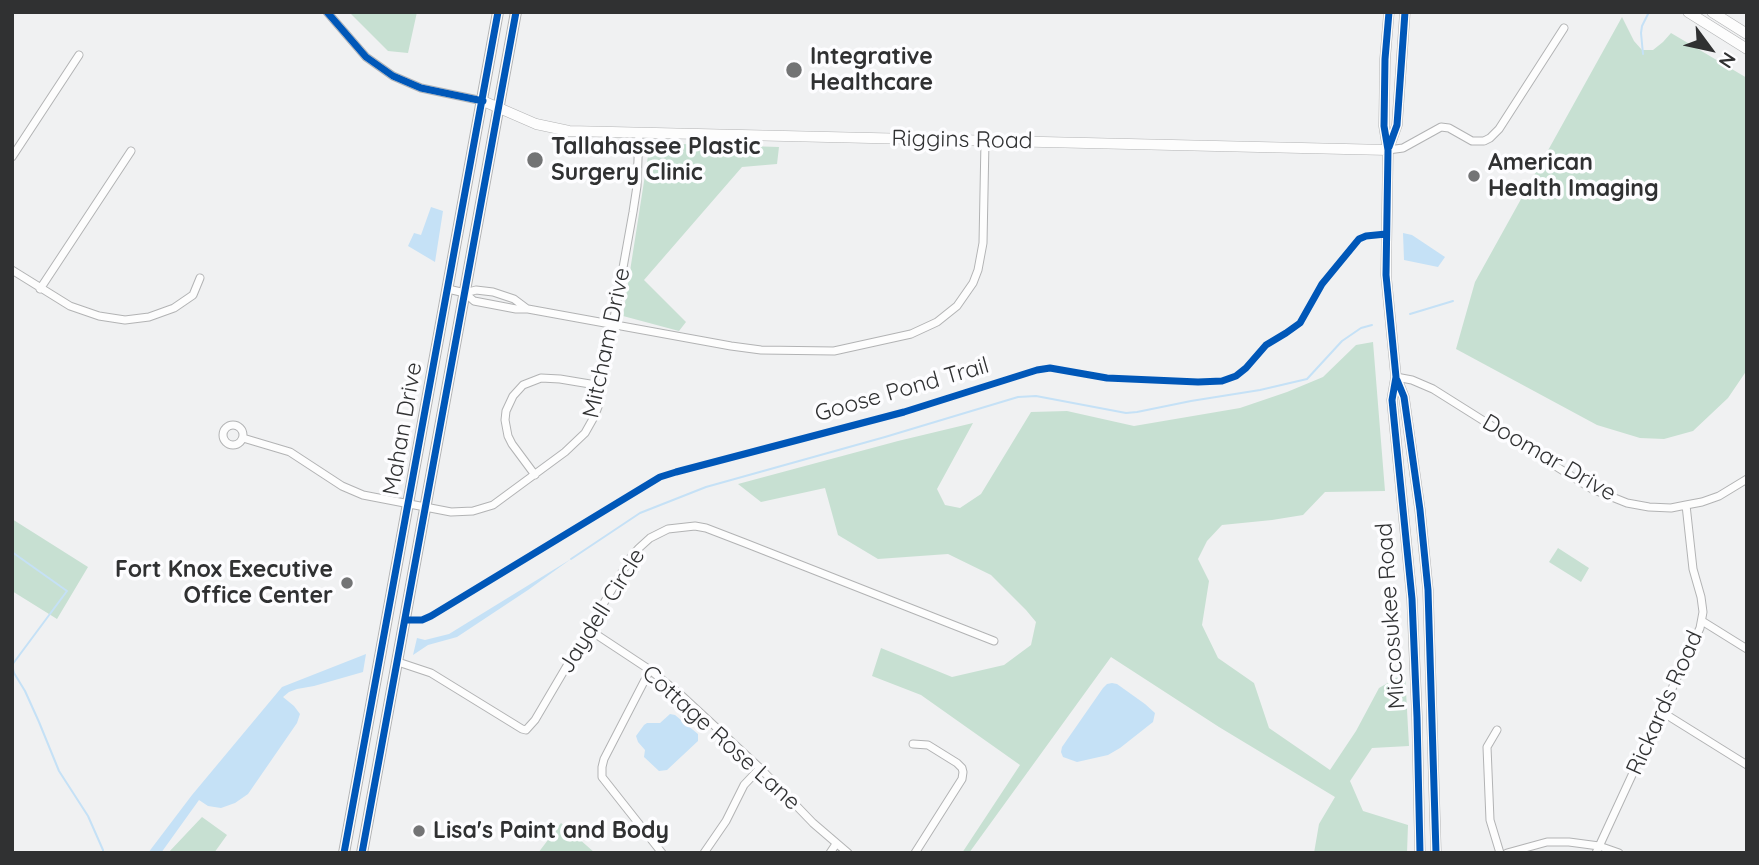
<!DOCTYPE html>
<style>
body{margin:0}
#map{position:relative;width:1759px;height:865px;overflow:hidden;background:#f0f1f2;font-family:Quicksand,sans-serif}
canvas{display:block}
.frame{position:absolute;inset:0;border:14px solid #303132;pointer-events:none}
.north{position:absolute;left:1675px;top:14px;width:70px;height:70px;-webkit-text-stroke:5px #fdfdff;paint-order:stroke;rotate:123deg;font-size:19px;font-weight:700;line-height:28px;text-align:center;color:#303132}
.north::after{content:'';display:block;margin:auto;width:24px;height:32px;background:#303132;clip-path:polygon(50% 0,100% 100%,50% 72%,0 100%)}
</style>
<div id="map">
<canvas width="1759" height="865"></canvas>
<div class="frame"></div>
<div class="north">N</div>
</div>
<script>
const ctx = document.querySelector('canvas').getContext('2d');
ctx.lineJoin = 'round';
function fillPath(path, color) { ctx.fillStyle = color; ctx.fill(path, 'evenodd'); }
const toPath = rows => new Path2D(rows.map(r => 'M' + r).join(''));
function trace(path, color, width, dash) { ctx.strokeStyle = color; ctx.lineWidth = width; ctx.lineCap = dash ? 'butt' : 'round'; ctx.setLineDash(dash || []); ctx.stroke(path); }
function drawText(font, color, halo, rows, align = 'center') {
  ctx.font = font + ' Quicksand,sans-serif'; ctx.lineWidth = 7; ctx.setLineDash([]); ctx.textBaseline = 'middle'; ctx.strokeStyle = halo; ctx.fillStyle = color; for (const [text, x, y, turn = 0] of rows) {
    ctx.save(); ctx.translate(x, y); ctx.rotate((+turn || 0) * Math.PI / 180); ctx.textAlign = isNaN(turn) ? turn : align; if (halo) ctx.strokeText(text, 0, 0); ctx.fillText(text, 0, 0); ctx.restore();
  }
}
fillPath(toPath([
 [349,12,417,12,408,53,388,51],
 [1622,17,1634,41,1642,50,1653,50,1663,42,1671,33,1747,78,1747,370,1728,398,1693,431,1664,439,1640,438,1597,425,1456,349,1475,282],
 [650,143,779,147,777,164,742,167,644,280,686,322,679,331,623,316],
 [1373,342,1385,491,1325,492,1303,515,1272,520,1222,525,1207,541,1198,559,1209,581,1202,625,1218,658,1254,683,1269,728,1330,770,1356,731,1379,688,1405,673,1409,746,1372,748,1350,781,1363,811,1408,825,1407,853,1314,853,1319,824,1335,797,1219,727,1111,657,969,853,962,853,1020,765,921,695,872,676,881,648,952,677,1004,665,1031,645,1036,622,1026,610,991,575,948,554,878,559,838,535,825,488,761,502,738,484,898,441,973,423,937,489,945,505,960,508,981,494,1031,412,1067,411,1134,426,1240,408,1287,392,1323,377,1356,345],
 [12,519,88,567,57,619,12,591],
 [1558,548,1589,568,1581,582,1549,562],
 [202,817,227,835,214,853,168,853],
 [561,823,595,853,538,853]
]), '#c7e0d2');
fillPath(toPath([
 [431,207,443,211,435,262,408,246,414,233,421,235],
 [1403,233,1412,235,1445,257,1438,267,1404,260],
 [571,559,528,590,457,637,428,645,413,655,417,638,425,640,449,634],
 [366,654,363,672,314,686,297,689,289,692,283,697,294,706,300,714,297,723,248,794,235,803,221,808,208,806,199,800,161,853,148,853,192,795,282,687],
 [1112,683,1117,684,1145,704,1155,713,1153,722,1120,748,1108,755,1077,762,1063,757,1061,752,1062,747,1103,688,1107,684],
 [670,714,675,715,698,734,698,741,667,770,659,771,644,757,645,750,638,742,636,736,644,725,647,723,660,723]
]), '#c5e1f6');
trace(toPath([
 [1643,54,1641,33,1642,26,1649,12],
 [1410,314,1453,301],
 [12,552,67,591,12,665,14,673,25,691,39,722,59,771,88,816,103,850,103,853],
 [571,559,640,513,706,487,885,437,1018,397,1036,396,1126,413,1137,412,1191,401,1260,390,1307,379,1342,341,1361,328,1372,325]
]), '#c5e1f6', 2);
const street = toPath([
 [327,12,366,57,393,76,421,88,483,101],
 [1388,150,1403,148,1441,127,1449,128,1472,141,1484,141,1490,138,1499,129,1564,28],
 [12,157,79,55],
 [12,270,70,306,99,316,125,320,149,317,174,308,193,295,200,278],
 [40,289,131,151],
 [448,289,465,293,474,301,516,309,528,309,731,346,761,350,834,351,911,334,937,322,957,306,973,283,978,270,983,243,985,141],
 [465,293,476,290,493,292,514,299,526,308],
 [1396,377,1412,380,1433,389,1592,489,1627,503,1649,507,1671,508,1686,505,1702,502,1719,496,1747,479],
 '223 435a10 10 0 1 1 20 0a10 10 0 1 1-20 0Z',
 [243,438,290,452,342,486,363,495,451,512,473,511,493,505,565,452,585,433,594,417,598,407,633,212,637,186,639,133],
 [535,475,512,444,508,436,505,420,506,411,513,396,523,385,541,378,560,379,602,386],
 [1702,621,1747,649],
 [588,629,650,670,680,694,760,768,813,823,848,853],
 [398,662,431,673,522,729,526,730,535,720,631,557,639,548,650,538,668,529,695,526,706,528,745,543,994,641],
 [650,670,604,759,602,767,602,777,662,853],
 [1662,712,1747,765],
 [1497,730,1487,747,1490,820,1500,853],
 [913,744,928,745,957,763,962,768,963,772,962,779,915,853],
 [704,853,726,821,744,785,760,768],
 [830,853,836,844],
 [1507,853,1547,842,1569,842,1599,846,1619,853],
 [1596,853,1700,628,1703,612,1701,597,1693,569,1686,505]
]);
const secondary = toPath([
 [1389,12,1385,59,1384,126,1388,150,1386,275,1396,377,1392,400,1412,599,1417,717,1420,853],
 [1688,12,1747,49],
 [1712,12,1747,34],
 [483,101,536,124,569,131,1388,150],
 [1388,150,1397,125,1405,12],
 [1396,377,1404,397,1420,510,1428,590,1436,853]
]);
const primary = toPath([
 [344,853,498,12],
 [362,853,516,12]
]);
trace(street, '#b2b3b4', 9);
trace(secondary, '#b2b3b4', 11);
trace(primary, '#b2b3b4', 12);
trace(street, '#fdfdfd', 7);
trace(secondary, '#fdfdfd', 10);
trace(primary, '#fdfdfd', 10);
trace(toPath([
 [327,12,366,57,393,76,421,88,483,101],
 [1389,12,1385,59,1384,126,1388,150,1386,275,1396,377,1392,400,1412,599,1417,717,1420,853],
 [1389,147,1397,125,1405,12],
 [1397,380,1404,397,1420,510,1428,590,1436,853],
 [406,620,422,620,431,616,660,477,676,472,904,412,1037,370,1050,368,1107,378,1198,382,1222,381,1236,376,1246,368,1266,345,1286,333,1300,323,1322,284,1359,239,1366,236,1386,234],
 [344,853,498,12],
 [362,853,516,12]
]), '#0057b8', 7);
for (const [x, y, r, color] of [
 [794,70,9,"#737475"],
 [535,160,9,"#737475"],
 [1474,176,7,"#737475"],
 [347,583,7,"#737475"],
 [419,831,7,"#737475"]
]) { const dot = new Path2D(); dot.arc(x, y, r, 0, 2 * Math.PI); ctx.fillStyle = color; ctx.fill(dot); trace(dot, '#fdfdff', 2.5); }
drawText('bold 23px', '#303132', '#fdfdff', [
 ["Integrative",810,57],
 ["Healthcare",810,83],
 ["Tallahassee Plastic",551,147],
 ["Surgery Clinic",551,173],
 ["American",1488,163],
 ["Health Imaging",1488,189],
 ["Fort Knox Executive",333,570,"right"],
 ["Office Center",333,596,"right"],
 ["Lisa's Paint and Body",433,831]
], 'left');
drawText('23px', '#303132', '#fdfdff', [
 ["Riggins Road",962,140,1],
 ["Mitcham Drive",607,343,-78],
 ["Goose Pond Trail",902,390,-16],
 ["Mahan Drive",403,429,-80],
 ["Doomar Drive",1549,458,30],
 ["Jaydell Circle",602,611,-58],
 ["Miccosukee Road",1391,616,-94],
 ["Rickards Road",1665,703,-66],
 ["Cottage Rose Lane",721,738,42]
]);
</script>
